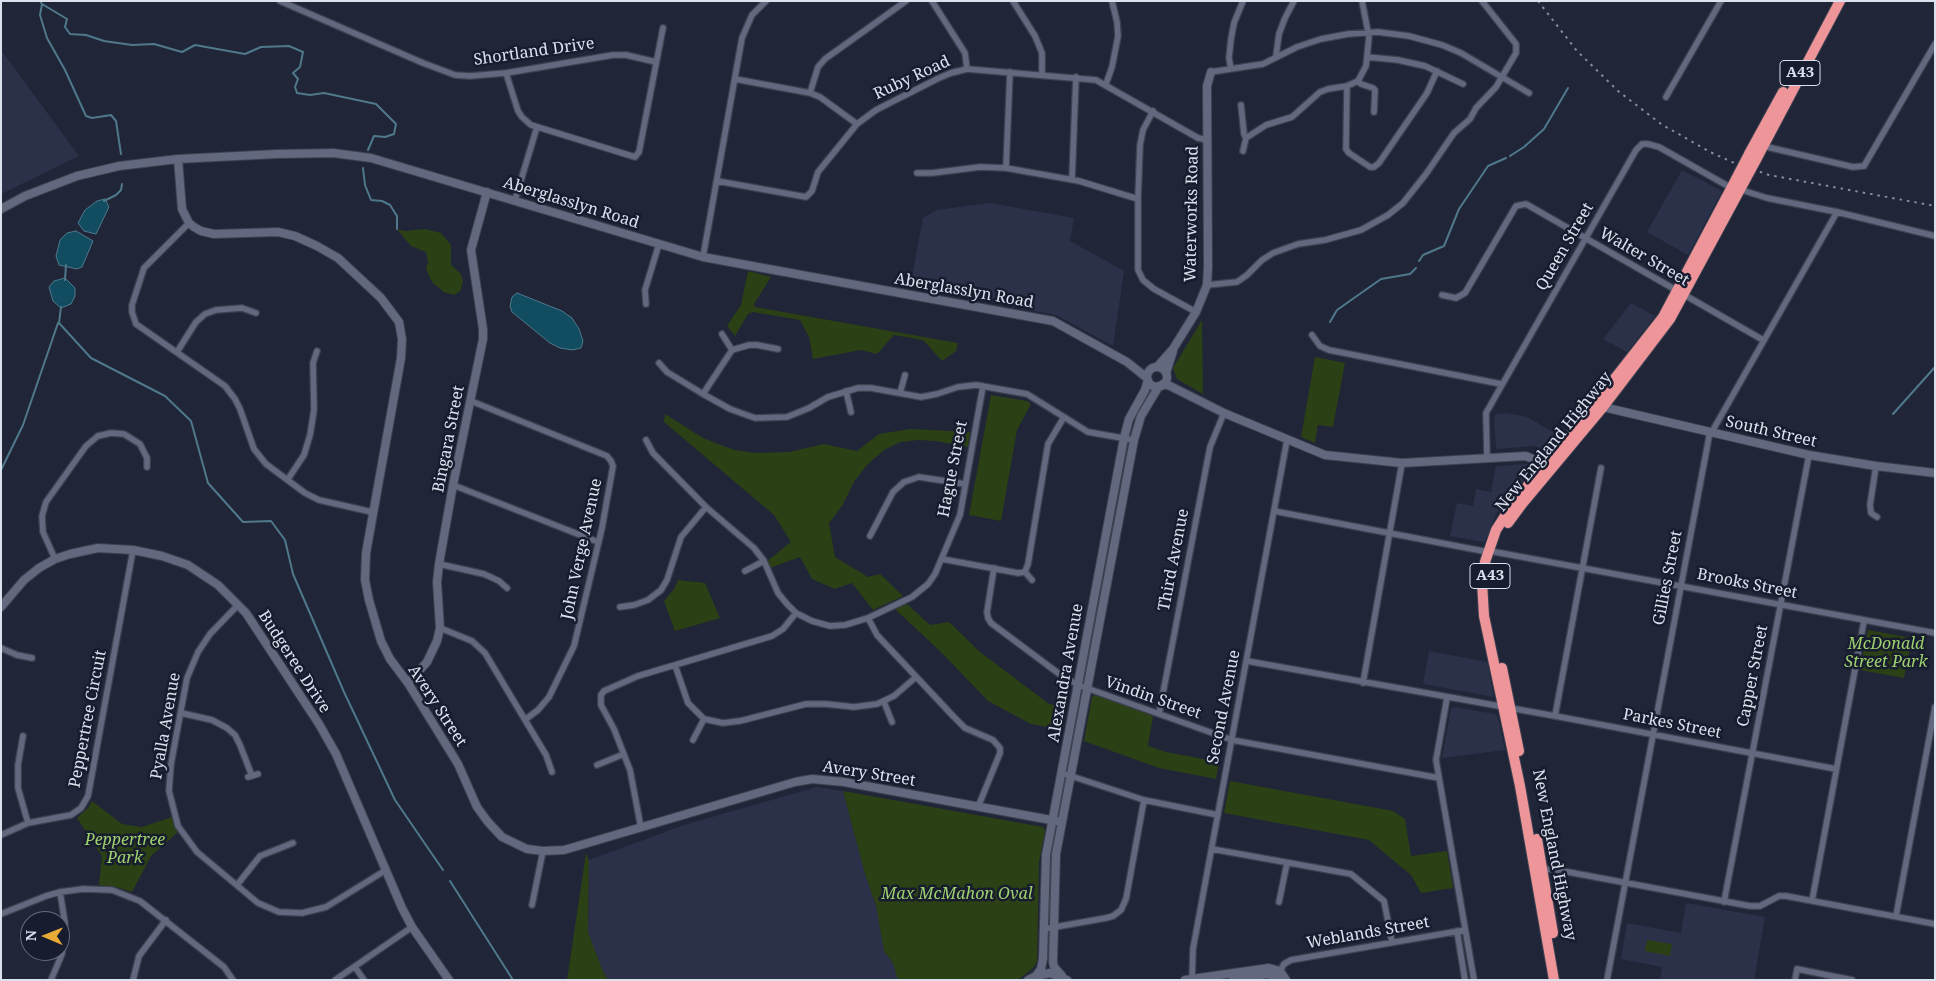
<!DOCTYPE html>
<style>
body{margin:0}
#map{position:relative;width:1936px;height:981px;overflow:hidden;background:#202538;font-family:"Noto Serif",serif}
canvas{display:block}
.frame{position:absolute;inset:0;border:2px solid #dde1ee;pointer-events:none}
.north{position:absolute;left:20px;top:911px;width:50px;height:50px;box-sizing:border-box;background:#171c2e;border:1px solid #666b7b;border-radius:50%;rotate:271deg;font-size:14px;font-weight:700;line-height:20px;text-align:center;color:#dde1ee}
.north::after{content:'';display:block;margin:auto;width:18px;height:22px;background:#e8ab37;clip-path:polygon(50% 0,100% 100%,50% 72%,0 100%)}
</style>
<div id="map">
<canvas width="1936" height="981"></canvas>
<div class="frame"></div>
<div class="north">N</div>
</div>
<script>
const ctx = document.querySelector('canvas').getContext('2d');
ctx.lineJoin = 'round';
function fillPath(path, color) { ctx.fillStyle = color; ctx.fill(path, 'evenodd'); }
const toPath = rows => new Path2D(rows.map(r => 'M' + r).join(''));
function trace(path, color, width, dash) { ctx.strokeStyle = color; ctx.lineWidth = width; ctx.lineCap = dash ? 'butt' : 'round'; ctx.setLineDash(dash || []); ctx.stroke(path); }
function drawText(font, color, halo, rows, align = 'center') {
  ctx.font = font + ' "Noto Serif",serif'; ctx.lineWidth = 5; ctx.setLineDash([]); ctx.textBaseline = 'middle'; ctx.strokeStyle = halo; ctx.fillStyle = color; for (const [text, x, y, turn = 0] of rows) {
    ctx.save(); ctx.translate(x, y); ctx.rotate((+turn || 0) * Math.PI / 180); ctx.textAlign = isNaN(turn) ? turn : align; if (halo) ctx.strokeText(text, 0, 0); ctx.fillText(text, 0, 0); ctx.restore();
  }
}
fillPath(toPath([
 [1,50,79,156,1,194],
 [1682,170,1722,191,1688,255,1647,232],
 [990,203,1074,218,1070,241,1124,271,1113,346,1056,315,910,287,923,218,936,210],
 [1631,303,1655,316,1627,352,1603,339],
 [1506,413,1527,417,1560,436,1545,454,1535,446,1496,449,1494,418,1496,414],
 [1528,464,1533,468,1496,514,1485,541,1483,542,1450,536,1457,503,1473,506,1476,489,1491,492,1496,466],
 [1429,651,1487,662,1494,697,1423,684],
 [1454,707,1495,714,1498,718,1505,750,1442,758,1451,709],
 [817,787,843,791,865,874,876,905,884,950,893,963,898,980,608,980,602,969,588,932,589,860,684,825],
 [1686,903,1765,917,1754,980,1660,980,1662,967,1621,959,1627,923,1681,933]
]), '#2b3149');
fillPath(toPath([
 [397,229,405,231,425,229,441,233,451,245,451,265,461,274,463,282,460,291,454,295,444,292,432,282,426,269,428,262,426,252,411,246],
 [748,271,771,277,754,304,755,307,958,343,956,351,942,361,923,340,894,335,877,354,861,350,813,359,809,337,800,320,753,312,748,314,735,336,727,326,741,305],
 [1202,320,1203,394,1177,379,1173,368],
 [1315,357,1345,363,1333,427,1318,425,1315,443,1301,437],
 [991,395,1027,401,1031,404,1017,430,1001,521,969,515],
 [665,414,703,438,718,444,735,450,754,453,789,452,824,444,857,451,879,434,910,429,970,432,968,447,936,441,918,440,900,442,884,450,868,464,855,480,842,506,829,523,835,557,868,577,880,574,903,596,873,610,852,583,835,589,812,579,800,557,770,568,767,561,791,542,774,515,664,422],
 [678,580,705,583,720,618,675,631,664,601,674,589],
 [907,604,930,625,949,622,980,652,1049,704,1067,707,1063,730,1031,724,988,701,943,654,895,609],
 [1868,630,1912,638,1904,678,1860,670],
 [1095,695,1153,716,1148,746,1166,752,1219,762,1216,779,1159,768,1084,741,1092,697],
 [1230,781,1393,811,1405,819,1411,856,1447,851,1453,888,1421,893,1411,875,1369,840,1224,813],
 [843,791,1043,827,1045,831,1039,862,1037,962,1033,968,1018,980,898,980,893,963,884,951,876,905,865,874],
 [92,801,122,824,142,827,172,817,178,832,151,856,132,892,116,887,99,885,102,856,77,818,88,808],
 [586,853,589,860,588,932,602,969,608,980,567,980],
 [1647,940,1672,944,1670,956,1645,951]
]), '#2b4014');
const water = toPath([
 [105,199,109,207,96,234,84,231,78,223,85,210,97,201,105,199],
 [76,231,93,241,82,267,77,269,59,265,56,256,60,240,67,233,76,231],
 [65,278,75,288,75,296,71,304,61,308,53,301,49,287,54,281,65,278],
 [517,293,562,311,572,318,579,329,583,341,581,348,573,350,560,348,550,343,512,312,510,306,512,297,517,293]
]);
fillPath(water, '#124c61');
trace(water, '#4f798b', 1);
trace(toPath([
 [40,1,42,4,67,19,65,27,70,34,86,35,104,41,132,45,154,44,182,52,195,45,245,54,261,47,289,46,303,52,300,67,293,73,298,79,295,87,297,93,310,95,324,93,376,104,396,124,394,134,385,137,374,136,368,150],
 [42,4,40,15,47,38,65,70,86,116,92,118,111,115,116,121,121,154],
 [1510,156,1524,147,1544,129,1568,88],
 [363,168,365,185,371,200,382,201,390,205,397,216,397,229],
 [104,201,116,195,121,190,122,184],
 [1419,261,1423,255,1444,246,1459,209,1488,166,1506,158],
 [65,280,66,265],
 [61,307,59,323,91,358,165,396,191,421,208,483,243,522,271,521,285,540,293,574,344,692,395,800,443,870],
 [1330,322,1337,310,1381,279,1410,274,1416,268],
 [1893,414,1935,367],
 [1,470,23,425,58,323],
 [450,881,513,980]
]), '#4f798b', 2);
const street = toPath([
 [280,1,423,63,455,75,470,76,506,73,613,55,626,55,656,62],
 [932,1,965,53,967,69],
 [1013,1,1035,36,1042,53,1042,74],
 [1276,56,1279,34,1285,18,1294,1],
 [1367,57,1398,60,1425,66,1463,84],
 [1231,69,1229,58,1231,39,1234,23,1243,1],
 [1211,72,1263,64,1297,47,1321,39,1348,34,1378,32,1409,36,1442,45,1461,53,1529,93],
 [506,73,518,111,522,117,531,125,635,157,639,152,663,28],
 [735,79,810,93,820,97,857,124],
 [1358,81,1361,84,1373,88,1375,90,1374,112],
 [1106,84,1112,67,1118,36,1117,22,1112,1],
 [1347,86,1346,149,1349,153,1370,167,1374,167,1379,163,1427,93,1437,71],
 [810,93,818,67,825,59,906,1],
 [1666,97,1721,1],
 [1241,105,1244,134,1246,138,1243,151],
 [1153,111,1143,130,1140,145,1138,199,1138,270,1143,280,1154,289,1196,312],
 [1246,138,1266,125,1292,117,1320,92,1328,89,1347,86,1358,81,1366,66,1369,37,1362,1],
 [1763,146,1853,167,1864,166,1935,44],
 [1006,168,1010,72],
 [917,173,932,173,980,167,1006,168,1079,181,1138,199],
 [1072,179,1076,77],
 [717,181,806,197,812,191,818,172,857,124,876,110,939,78,951,73,967,69,1096,80,1198,138,1208,140],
 [515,200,537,127],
 [189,223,144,268,132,305,132,312,136,324,225,386,235,399,240,409,254,449,266,464,305,493,319,500,372,512],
 [703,257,742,38,752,15,766,1],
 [1207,285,1237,282,1247,275,1262,260,1273,253,1298,244,1325,240,1361,230,1388,215,1403,203,1426,174,1454,133,1470,119,1476,108,1496,87,1516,53,1516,44,1482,1],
 [1442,295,1456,298,1465,293,1516,206,1526,204,1763,340],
 [646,304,645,290,659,244],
 [722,334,732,350],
 [1312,335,1320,346,1329,350,1501,384],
 [177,352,196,322,205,314,216,310,242,308,256,313],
 [659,363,667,372,703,394,730,409,755,418,787,417,809,408,828,397,858,388,871,388,921,397,937,394,958,387,976,385,1027,394,1088,432,1134,440],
 [846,391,851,412],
 [900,393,905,375],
 [703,394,732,350,749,345,757,345,778,349],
 [471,401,607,456,611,461,613,466,602,528,574,646,549,697,538,710,526,719],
 [646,440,653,453,706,507,754,548,764,561,778,593,787,604,796,613,812,621,830,626,845,625,868,618,912,597,928,584,935,574,960,515,983,386],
 [1487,458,1486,413,1636,150,1642,144,1648,144,1659,147,1726,185,1767,198,1837,212,1935,236],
 [1876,466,1870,505,1871,513,1877,517],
 [288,479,304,455,310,435,314,410,313,363,317,351],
 [453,485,598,542],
 [1274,511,1488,552],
 [870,536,893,492,904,482,919,477,965,484],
 [1495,552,1935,633],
 [55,559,43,532,42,516,46,502,86,446,98,436,111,433,124,434,140,444,147,458,147,467],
 [942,559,1018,573,1025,572,1032,580],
 [439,564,484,574,499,581,507,588],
 [994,568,987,612,988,618,991,623,1058,673,1078,685,1232,740,1439,778],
 [745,571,764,561],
 [1025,572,1028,564,1048,444,1064,417],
 [238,605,210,634,198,652,187,678,171,764,169,791,178,826,197,852,258,903,279,912,302,913,326,907,386,870],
 [620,607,634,605,648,600,661,590,667,580,681,537,706,507],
 [868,618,877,635,953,716,965,728,993,740,1000,748,1000,753,978,807],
 [440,628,472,641,485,653,546,755,552,772],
 [1,648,17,655,32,658],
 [1247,661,1555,716,1836,769],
 [675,665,688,703,704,719,723,723,740,721,806,704,826,704,854,707,877,704,894,696,916,677],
 [1363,683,1402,463],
 [1447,698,1436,760,1474,980],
 [884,702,892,722],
 [181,713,212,720,227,728,235,735,240,745,252,776],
 [1159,714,1210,447,1224,413],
 [1555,716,1601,468],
 [23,736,18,765,18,788,28,823],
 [693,740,704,719],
 [597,765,624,754],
 [1062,773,1144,800,1218,815],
 [248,777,258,774],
 [641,828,630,770,614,729,601,705,601,695,604,691,638,676,772,636,783,629,796,613],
 [1,835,28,823,71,815,81,808,88,796,133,550],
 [1212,849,1351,874,1384,901,1392,942],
 [1541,870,1552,869,1750,906,1760,906,1779,896,1786,896,1935,924],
 [237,885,260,856,293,843],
 [1812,901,1864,621],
 [1279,902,1287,863],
 [1724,902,1809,455],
 [532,905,543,851],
 [1,914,46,896,60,892,83,889,112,890,140,901,224,967,233,980],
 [1896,916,1935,707],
 [1044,929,1106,918,1113,916,1121,910,1126,899,1144,800],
 [1457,931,1465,980],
 [355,967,364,980],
 [1279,973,1284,964,1291,960,1465,930],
 [51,980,62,954,65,923,60,892],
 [133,980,139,956,166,920],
 [335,980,412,927],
 [1192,980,1193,949,1287,440],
 [1607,980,1709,437,1837,212],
 [1795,980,1797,969,1852,980]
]);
const secondary = toPath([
 [178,159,182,209,189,223,194,227,201,231,214,234,278,232,295,236,317,246,338,258,381,298,399,322,402,339,401,358,366,553,365,580,369,600,381,641,390,659,408,683,458,764,477,807,488,822,502,837,527,849,543,851,564,850,795,782,812,779,844,782,1062,822],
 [1,209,25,196,77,176,119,166,178,159,277,154,333,153,371,158,703,257,1053,321,1127,362,1147,378],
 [1157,367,1173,349,1196,312,1207,285,1208,267,1207,86,1211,72],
 '1147 377a10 10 0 1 1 20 0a10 10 0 1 1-20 0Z',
 [1166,373,1173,351],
 [1163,384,1170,386,1224,413,1325,455,1402,463,1526,456,1548,466],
 [1603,407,1809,455,1876,466,1935,473],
 [1,607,24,580,39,568,55,559,70,554,98,548,133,550,162,556,188,565,218,585,246,613,319,724,336,754,402,908,412,927,449,980],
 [408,683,427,662,437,641,440,628,437,582,439,564,453,485,483,339,483,329,471,250,487,192],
 [1036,976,1041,969,1043,959,1046,855,1124,438,1129,419,1145,390,1148,380],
 [1062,976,1054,967,1053,962,1056,854,1134,440,1141,416,1159,386],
 [1028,980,1036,976,1050,973,1067,980],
 [1185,980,1269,968,1280,971,1286,980],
 [1233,980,1267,974,1275,976,1279,980]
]);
const highway = toPath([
 [1749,154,1783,92],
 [1757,158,1840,1],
 [1508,523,1522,504,1603,407,1670,319,1744,182],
 [1502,668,1519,751],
 [1537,839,1553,933],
 [1554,980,1520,786,1484,616,1482,582,1485,562,1496,530,1514,502,1575,429,1663,317,1736,179]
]);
trace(street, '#3d4151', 8);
trace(secondary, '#3d4151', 10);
trace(highway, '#3d4151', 12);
trace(street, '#62687e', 5.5);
trace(secondary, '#62687e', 8);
trace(highway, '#ed9598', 10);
trace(toPath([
 [1538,1,1577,51,1618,91,1661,124,1710,152,1732,162,1769,175,1935,206]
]), '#888c9c', 2, [2.5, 5]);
const highwayBridge = toPath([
 [1736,179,1749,154],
 [1744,182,1757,158]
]);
trace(highwayBridge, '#3d4151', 12, []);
trace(highwayBridge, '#ed9598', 10);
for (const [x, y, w] of [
 [1800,73,40],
 [1490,576,40]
]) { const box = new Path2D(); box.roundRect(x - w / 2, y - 12.5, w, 25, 4); ctx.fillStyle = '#171c2e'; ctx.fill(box); trace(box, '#dde1ee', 1); }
drawText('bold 15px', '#dde1ee', null, [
 ["A43",1800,73],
 ["A43",1490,576]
]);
drawText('16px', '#dde1ee', '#171c2e', [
 ["Shortland Drive",534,52,-8],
 ["Ruby Road",912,78,-25],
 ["Aberglasslyn Road",571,203,17],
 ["Waterworks Road",1192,214,-89],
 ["Queen Street",1565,247,-60],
 ["Walter Street",1644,257,30],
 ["Aberglasslyn Road",964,291,10],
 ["South Street",1771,432,13],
 ["Bingara Street",449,439,-79],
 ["New England Highway",1554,442,-51],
 ["Hague Street",953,469,-79],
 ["John Verge Avenue",582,549,-78],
 ["Third Avenue",1174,560,-79],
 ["Gillies Street",1668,578,-79],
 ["Brooks Street",1747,584,11],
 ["Budgeree Drive",294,662,57],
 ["Alexandra Avenue",1066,673,-80],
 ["Capper Street",1753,676,-79],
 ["Vindin Street",1153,698,19],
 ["Avery Street",437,706,57],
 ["Second Avenue",1224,707,-79],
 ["Peppertree Circuit",88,719,-79],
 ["Parkes Street",1672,724,11],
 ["Pyalla Avenue",166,726,-80],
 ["Avery Street",869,774,9],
 ["New England Highway",1554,855,79],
 ["Weblands Street",1368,933,-10]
]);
drawText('italic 16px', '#9fd26e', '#171c2e', [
 ["McDonald",1886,644],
 ["Street Park",1886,662],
 ["Peppertree",125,840],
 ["Park",125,858],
 ["Max McMahon Oval",957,894]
]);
</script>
